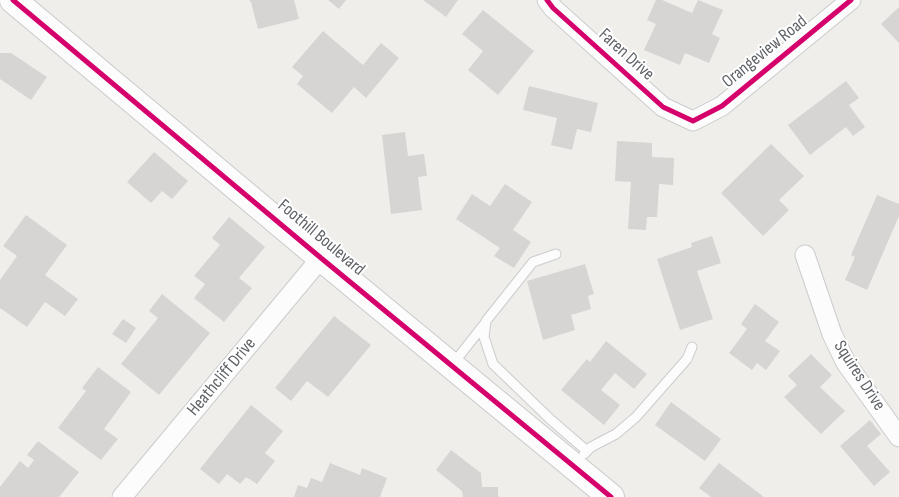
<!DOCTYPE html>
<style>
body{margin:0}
canvas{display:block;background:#efeeea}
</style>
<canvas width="899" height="497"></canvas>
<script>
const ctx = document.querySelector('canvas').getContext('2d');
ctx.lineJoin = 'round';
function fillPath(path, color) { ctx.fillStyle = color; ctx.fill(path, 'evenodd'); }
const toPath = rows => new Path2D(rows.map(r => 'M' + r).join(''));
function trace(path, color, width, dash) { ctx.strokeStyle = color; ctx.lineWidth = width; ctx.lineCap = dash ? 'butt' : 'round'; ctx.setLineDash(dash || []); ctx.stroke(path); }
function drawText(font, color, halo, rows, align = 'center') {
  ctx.font = font + ' "Sofia Sans Condensed",sans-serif'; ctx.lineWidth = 4; ctx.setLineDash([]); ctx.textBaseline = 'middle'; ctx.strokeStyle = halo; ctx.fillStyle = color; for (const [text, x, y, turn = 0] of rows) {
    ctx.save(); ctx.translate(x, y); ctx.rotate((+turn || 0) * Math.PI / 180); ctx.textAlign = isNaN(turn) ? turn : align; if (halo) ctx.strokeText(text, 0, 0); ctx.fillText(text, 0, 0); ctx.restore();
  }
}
fillPath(toPath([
 [249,0,294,0,299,19,258,29,251,2],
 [328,0,346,0,339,9],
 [423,0,458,0,446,17],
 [656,0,662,0,692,13,698,0,723,10,712,34,720,38,709,63,685,53,680,65,644,50,656,24,647,20],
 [899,7,899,43,881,24],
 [483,10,534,51,498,95,468,70,483,51,462,34],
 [323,31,363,65,381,43,399,58,366,98,354,87,332,113,297,84,303,76,292,67],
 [0,53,11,53,47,77,31,100,0,79],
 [846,81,859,98,849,105,865,127,853,136,846,127,810,155,788,125],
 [529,86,598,103,591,132,577,129,572,150,551,145,557,118,523,110],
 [405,132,408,156,424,154,427,176,418,177,422,210,391,214,382,135],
 [617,141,652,143,652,157,674,158,673,185,659,184,657,217,647,217,646,230,628,229,631,182,615,181],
 [771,144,804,176,779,200,789,210,763,236,721,193],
 [154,152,188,181,172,199,162,191,151,203,127,182],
 [505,184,532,202,513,230,531,242,514,268,494,256,500,248,456,219,472,194,490,206],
 [877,195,899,204,899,216,867,290,845,280,855,257,851,255],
 [26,215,67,245,45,275,78,299,65,316,45,302,27,327,0,308,0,280,17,256,3,246],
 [229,217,265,247,239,278,252,288,224,322,194,298,205,284,194,276,220,245,212,238],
 [712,236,721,263,697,271,713,319,680,330,657,259,692,247,691,243],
 [585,264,594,294,588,296,591,309,571,315,575,330,543,340,527,281],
 [162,294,210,333,159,395,121,364,158,318,149,311],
 [755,304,779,322,765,341,780,351,766,370,757,363,752,370,729,353,747,329,741,324],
 [334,316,371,345,328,397,307,381,291,401,275,388],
 [123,319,136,328,126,343,112,334],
 [606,341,647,374,634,389,615,373,601,390,620,405,604,425,561,390,587,359,590,362],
 [811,354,832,375,820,387,845,411,821,434,784,397,797,385,788,376],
 [98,367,131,392,104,429,118,439,101,460,58,428,86,391,82,388],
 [671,402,721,439,705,461,655,425],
 [251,405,283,431,265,453,275,461,257,484,246,477,240,484,227,474,219,484,200,469],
 [870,420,881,434,867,446,890,472,874,486,840,446],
 [38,441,79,472,59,497,0,497,0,487,20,461,28,468,34,460,27,455],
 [451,450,481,473,482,487,498,487,498,496,500,497,463,497,462,491,436,470],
 [330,463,360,475,362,468,387,478,380,497,294,497,298,485,307,488,311,478,322,482],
 [719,463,764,497,711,497,699,488]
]), '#d6d5d3');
const lane = toPath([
 [556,254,533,262,486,321,484,337,493,364,550,419,587,451],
 [452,365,486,322],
 [584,454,591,447,616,434,636,417,687,359,692,347]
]);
const street = toPath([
 [547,0,553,8,663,107,693,121,722,106,851,0],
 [805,255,832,334,846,363,899,437],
 [122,497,321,258]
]);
const secondary = toPath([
 [13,0,321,258,611,497]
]);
trace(lane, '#cbcccc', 11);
trace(street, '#cbcccc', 21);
trace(secondary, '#cacacb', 28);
trace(lane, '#fdfcfc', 9);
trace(street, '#fdfcfc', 19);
trace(secondary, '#fdfcfc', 26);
trace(toPath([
 [13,0,321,258,611,497],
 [547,0,553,8,663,107,693,121,722,106,851,0]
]), '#d6006c', 5);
drawText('18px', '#5f6368', '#fff', [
 ["Orangeview Road",765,52,-39],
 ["Faren Drive",626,55,42],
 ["Foothill Boulevard",321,238,40],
 ["Squires Drive",859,376,57],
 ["Heathcliff Drive",222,377,-50]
]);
</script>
